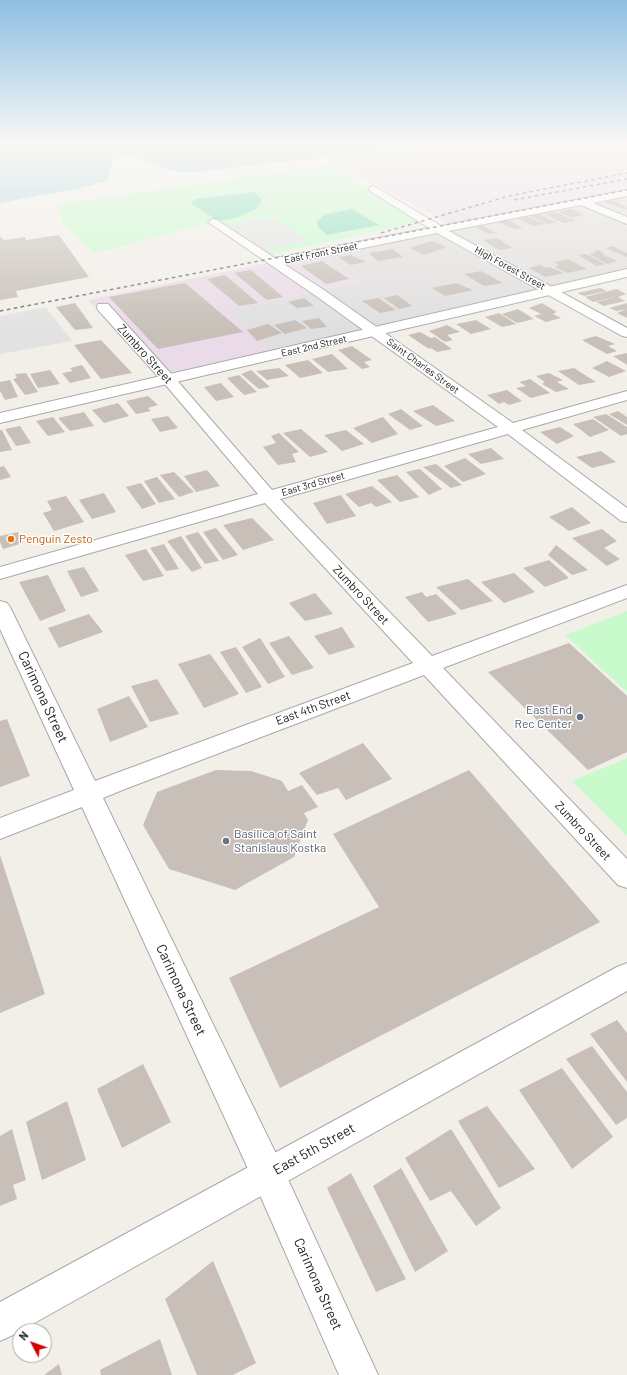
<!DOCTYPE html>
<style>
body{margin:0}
#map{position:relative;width:627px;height:1375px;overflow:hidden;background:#f2efe9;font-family:Barlow,sans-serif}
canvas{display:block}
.north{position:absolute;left:12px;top:1323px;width:40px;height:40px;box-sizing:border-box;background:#fff;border:1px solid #a7a7a7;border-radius:50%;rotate:311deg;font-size:11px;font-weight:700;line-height:16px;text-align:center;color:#222}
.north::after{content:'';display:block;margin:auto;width:14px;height:18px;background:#d40000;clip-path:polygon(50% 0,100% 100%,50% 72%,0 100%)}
</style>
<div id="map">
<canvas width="627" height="1375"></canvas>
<div class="north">N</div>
</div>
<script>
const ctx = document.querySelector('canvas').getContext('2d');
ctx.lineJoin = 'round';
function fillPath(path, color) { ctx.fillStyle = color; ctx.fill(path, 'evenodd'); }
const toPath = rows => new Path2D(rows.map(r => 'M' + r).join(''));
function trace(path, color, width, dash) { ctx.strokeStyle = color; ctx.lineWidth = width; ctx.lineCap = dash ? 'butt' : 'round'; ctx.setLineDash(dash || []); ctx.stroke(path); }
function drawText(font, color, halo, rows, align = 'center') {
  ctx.font = font + ' Barlow,sans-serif'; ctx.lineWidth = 3; ctx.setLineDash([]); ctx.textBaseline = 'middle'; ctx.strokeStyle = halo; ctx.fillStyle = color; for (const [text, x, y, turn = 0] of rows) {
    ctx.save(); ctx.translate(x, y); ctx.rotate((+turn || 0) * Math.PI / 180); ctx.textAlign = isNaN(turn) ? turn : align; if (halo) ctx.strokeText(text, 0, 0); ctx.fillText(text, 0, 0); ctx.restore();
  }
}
fillPath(toPath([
 [627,191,627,270,271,352,225,311,359,282,316,253]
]), '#e0dfdf');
fillPath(toPath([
 [444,142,627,142,627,191,455,226,323,157],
 [316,253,360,282,226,311,271,352,158,377,88,300]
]), '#ebdbe8');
fillPath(toPath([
 [329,165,419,222,264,256,213,222,95,253,64,225,56,204],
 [627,611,627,692,565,635],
 [627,758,627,836,572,781]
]), '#c8facc');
fillPath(toPath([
 [254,192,261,198,261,202,255,210,235,218,218,221,191,203,195,199],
 [352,209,379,225,327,235,318,227,317,221,326,214]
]), '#88e0be');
fillPath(toPath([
 [273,218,308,241,264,250,230,225],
 [46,307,72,341,0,354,0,316]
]), '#e2e2e2');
fillPath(toPath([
 [0,142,444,142,371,152,196,172,177,172,163,168,140,158,127,156,114,158,107,181,80,188,0,203]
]), '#aad3df');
fillPath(toPath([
 [613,200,627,208,627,210,604,202],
 [572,209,584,215,572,218,559,212],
 [556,212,576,221,563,223,544,214],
 [539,214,558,223,547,224,530,216],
 [529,217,545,224,533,226,518,219],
 [508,220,523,228,514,229,498,222],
 [483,226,497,233,489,234,476,227],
 [59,235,89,277,16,291,18,297,0,300,0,236,4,240,25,237,26,240],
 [497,238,513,248,499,250,483,240],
 [432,241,447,247,424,255,409,248],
 [612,246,627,253,627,257,606,248],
 [393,249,403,257,378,261,369,253],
 [598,250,604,253,602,254,617,261,607,264,589,254,597,252,594,251],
 [586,254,605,264,597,266,578,255],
 [351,255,359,259,361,259,366,262,351,265,338,257],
 [568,259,587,269,567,273,555,267,559,265,555,262],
 [322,261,349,279,326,284,301,266],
 [540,265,546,268,550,267,564,273,545,277,529,268],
 [251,270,283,297,267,300,234,273],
 [481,271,503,283,484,286,464,274],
 [225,275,258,303,239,306,207,279],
 [185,283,243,332,158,349,109,297],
 [456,283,473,290,445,296,432,288],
 [600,288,607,291,584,296,577,293],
 [617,289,626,294,618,297,625,301,604,306,596,302,617,297,593,302,585,297],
 [397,295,412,306,399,309,384,298],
 [304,298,314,306,297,308,288,302],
 [378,298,396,310,380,313,362,301],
 [75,303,93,328,75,330,56,307],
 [542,303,557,312,553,314,561,318,546,322,534,316,541,314,529,308],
 [627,303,627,309,617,311,609,308],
 [518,309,534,319,517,323,502,314],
 [627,309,627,318,617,313],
 [499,313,516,324,502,327,485,317],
 [319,318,327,327,311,329,302,321],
 [295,320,307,328,285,334,274,325],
 [476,320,491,329,471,334,456,324],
 [268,324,282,333,257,341,247,330],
 [447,325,460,332,447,335,453,340,445,342,429,331],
 [420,332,431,338,435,337,452,349,437,352,431,348,429,349,408,335],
 [596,336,615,344,608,346,617,351,607,354,582,340],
 [101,340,132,373,101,379,74,345],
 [352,346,372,360,364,362,370,367,362,369,338,350],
 [627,353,627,365,613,356],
 [332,354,348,369,328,372,312,359],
 [308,360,323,373,300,378,285,365],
 [607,361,626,371,609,377,592,368],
 [82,365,91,378,70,383,62,373,73,371,70,368],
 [279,368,289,376,267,380,256,371],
 [574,368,596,382,579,385,558,371],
 [50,370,60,384,38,388,30,374],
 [251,370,270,387,259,389,241,374],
 [26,373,38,392,25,395,13,379,17,378,15,374],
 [549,373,563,380,557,382,569,389,556,392,542,384,545,382,536,376],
 [239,375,257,392,244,395,227,378],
 [530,379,550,393,531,398,516,388,526,386,519,382],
 [10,380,18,397,5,400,0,391,0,382],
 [221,383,234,397,216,401,204,387],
 [507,390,522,401,509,405,504,402,499,404,487,395],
 [148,396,158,405,148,408,151,411,136,414,126,401],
 [118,403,129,416,104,423,92,410],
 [433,405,455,421,436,426,413,411],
 [401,409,423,426,410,430,388,414],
 [618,411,627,417,627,425,609,414],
 [84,412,94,426,70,431,58,418],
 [606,414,627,427,627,434,621,436,593,417],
 [168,416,178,428,160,432,151,419],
 [53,417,65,432,48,436,36,421],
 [383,417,398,434,372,443,353,428],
 [593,419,609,430,590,437,573,424],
 [20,426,31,443,16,446,5,429],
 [560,427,574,436,557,444,540,432],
 [301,429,328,452,310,457,283,433],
 [0,430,2,430,12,450,0,452],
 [346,430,364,444,342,451,324,435],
 [279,433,299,452,292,454,296,462,278,465,263,447,276,443,271,436],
 [491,448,504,459,481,464,468,454],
 [601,451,616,462,592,468,576,457],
 [465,458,486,474,463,482,444,466],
 [436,464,462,485,451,488,423,467],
 [4,466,11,477,0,480,0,467],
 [420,469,442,489,429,495,406,472],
 [207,470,220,486,196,492,184,476],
 [174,472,194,492,179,497,160,475],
 [397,475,419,497,400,502,377,480],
 [157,477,175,499,159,503,144,481],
 [141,483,156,504,142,509,126,487],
 [372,486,392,502,376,507,371,503,359,507,345,494],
 [104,493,116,512,92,519,79,500],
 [341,495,356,516,327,524,313,503],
 [66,496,84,522,54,531,43,513,52,510,47,501],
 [572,507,591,523,569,531,549,517],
 [252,518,274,540,243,550,223,525],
 [216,528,238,555,223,560,203,532],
 [602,529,617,541,604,548,620,559,607,566,572,538],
 [18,532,23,543,3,549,0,542,0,536],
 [198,532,219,561,205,564,185,536],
 [181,536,202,568,192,572,167,541],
 [164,544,179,569,166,571,150,548],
 [556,545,588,570,572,575,548,555],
 [146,549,164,576,143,581,125,555],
 [549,560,569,578,545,587,523,568],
 [84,567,99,591,81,597,67,571],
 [514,573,535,592,504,603,481,582],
 [48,575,66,611,40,621,19,582],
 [468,579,493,601,461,610,436,587],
 [422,592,426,597,436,594,457,614,428,622,405,597],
 [315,593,333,614,305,621,289,603],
 [89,614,103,632,59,648,48,628],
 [342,627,355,647,329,655,314,636],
 [289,636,314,668,292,675,269,643],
 [260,638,285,677,268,684,242,647],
 [569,643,627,696,627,752,588,770,488,672],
 [236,647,262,687,246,693,220,652],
 [210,654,239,694,204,708,178,664],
 [157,679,179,714,150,722,131,686],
 [129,696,148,727,110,742,97,709],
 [7,719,30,776,0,787,0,721],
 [363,743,392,779,346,800,338,788,317,795,299,773],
 [216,770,251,771,282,781,288,791,302,785,318,807,304,813,308,820,294,857,235,890,169,869,143,825,157,792],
 [469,770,600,922,280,1088,229,978,379,907,333,834],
 [0,855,45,994,0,1013],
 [617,1020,627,1033,627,1082,590,1034],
 [592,1046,627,1092,627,1118,616,1125,566,1059],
 [143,1064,171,1122,122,1148,97,1089],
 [562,1068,613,1137,572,1169,519,1090],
 [67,1101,86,1160,42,1180,26,1122],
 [487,1106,535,1169,499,1188,458,1121],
 [12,1129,26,1180,13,1185,17,1199,0,1206,0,1136],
 [451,1129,501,1208,476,1226,451,1191,430,1201,405,1158],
 [401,1168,448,1251,415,1272,373,1186],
 [351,1173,406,1279,376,1292,327,1188],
 [213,1261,256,1363,233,1375,197,1375,165,1299],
 [160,1339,172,1375,101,1375,100,1370],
 [59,1364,62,1375,44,1375]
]), '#c7bfb8');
const minor = toPath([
 [374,186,441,226,627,190,627,196,593,203,627,217,627,224,581,205,449,231,627,328,627,337,622,336,437,233,284,264,324,290,513,423,627,391,627,400,522,430,627,508,627,522,621,521,508,434,280,499,432,656,627,585,627,598,443,668,627,859,627,888,618,885,424,675,125,789,103,798,280,1162,378,1375,339,1375,256,1186,82,807,0,839,0,818,74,790,0,629,0,601,7,603,10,607,95,781,413,663,265,503,0,579,0,567,258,494,164,383,98,310,97,307,98,304,108,304,174,377,272,490,498,427,316,296,208,222,213,219,217,220,275,258,429,228,370,191,369,189,370,187,374,186]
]);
const tertiary = toPath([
 [627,269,627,277,0,423,0,413,627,269],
 [627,963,627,991,13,1335,0,1341,0,1302,617,967,627,963]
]);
trace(minor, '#a9a9a9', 2);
trace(tertiary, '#a9a9a9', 2);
fillPath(minor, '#fff');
fillPath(tertiary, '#fff');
trace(toPath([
 [514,200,627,179],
 [381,233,509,196,627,173],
 [0,311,627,190]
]), '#707070', 1.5, [3.5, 3.5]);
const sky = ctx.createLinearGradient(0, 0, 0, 334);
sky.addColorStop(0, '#8fc0e4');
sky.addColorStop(0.43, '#f9f8f5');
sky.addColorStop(1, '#f9f8f500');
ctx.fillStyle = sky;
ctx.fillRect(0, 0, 627, 334);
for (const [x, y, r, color] of [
 [11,539,4,"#e8710a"],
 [580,717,4,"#5c6f8a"],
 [226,841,4,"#6b7280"]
]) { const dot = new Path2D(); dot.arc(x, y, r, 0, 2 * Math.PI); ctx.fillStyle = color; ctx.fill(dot); trace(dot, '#fff', 1.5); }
drawText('10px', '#222', '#fff', [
 ["East Front Street",321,253,-11],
 ["High Forest Street",510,268,29],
 ["East 2nd Street",314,346,-13],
 ["Saint Charles Street",423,366,36],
 ["East 3rd Street",313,484,-16]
]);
drawText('12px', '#222', '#fff', [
 ["Zumbro Street",145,354,48],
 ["Zumbro Street",361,595,47],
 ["East 4th Street",313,708,-20],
 ["Zumbro Street",583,831,47]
]);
drawText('12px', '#c56008', '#fff', [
 ["Penguin Zesto",19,539]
], 'left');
drawText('12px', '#4e5e75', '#fff', [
 ["East End",572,710],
 ["Rec Center",572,724]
], 'right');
drawText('12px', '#5b616d', '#fff', [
 ["Basilica of Saint",234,834],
 ["Stanislaus Kostka",234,848]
], 'left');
drawText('14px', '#222', '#fff', [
 ["Carimona Street",43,697,65],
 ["Carimona Street",181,990,65],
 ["East 5th Street",314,1149,-29],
 ["Carimona Street",318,1284,66]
]);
</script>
